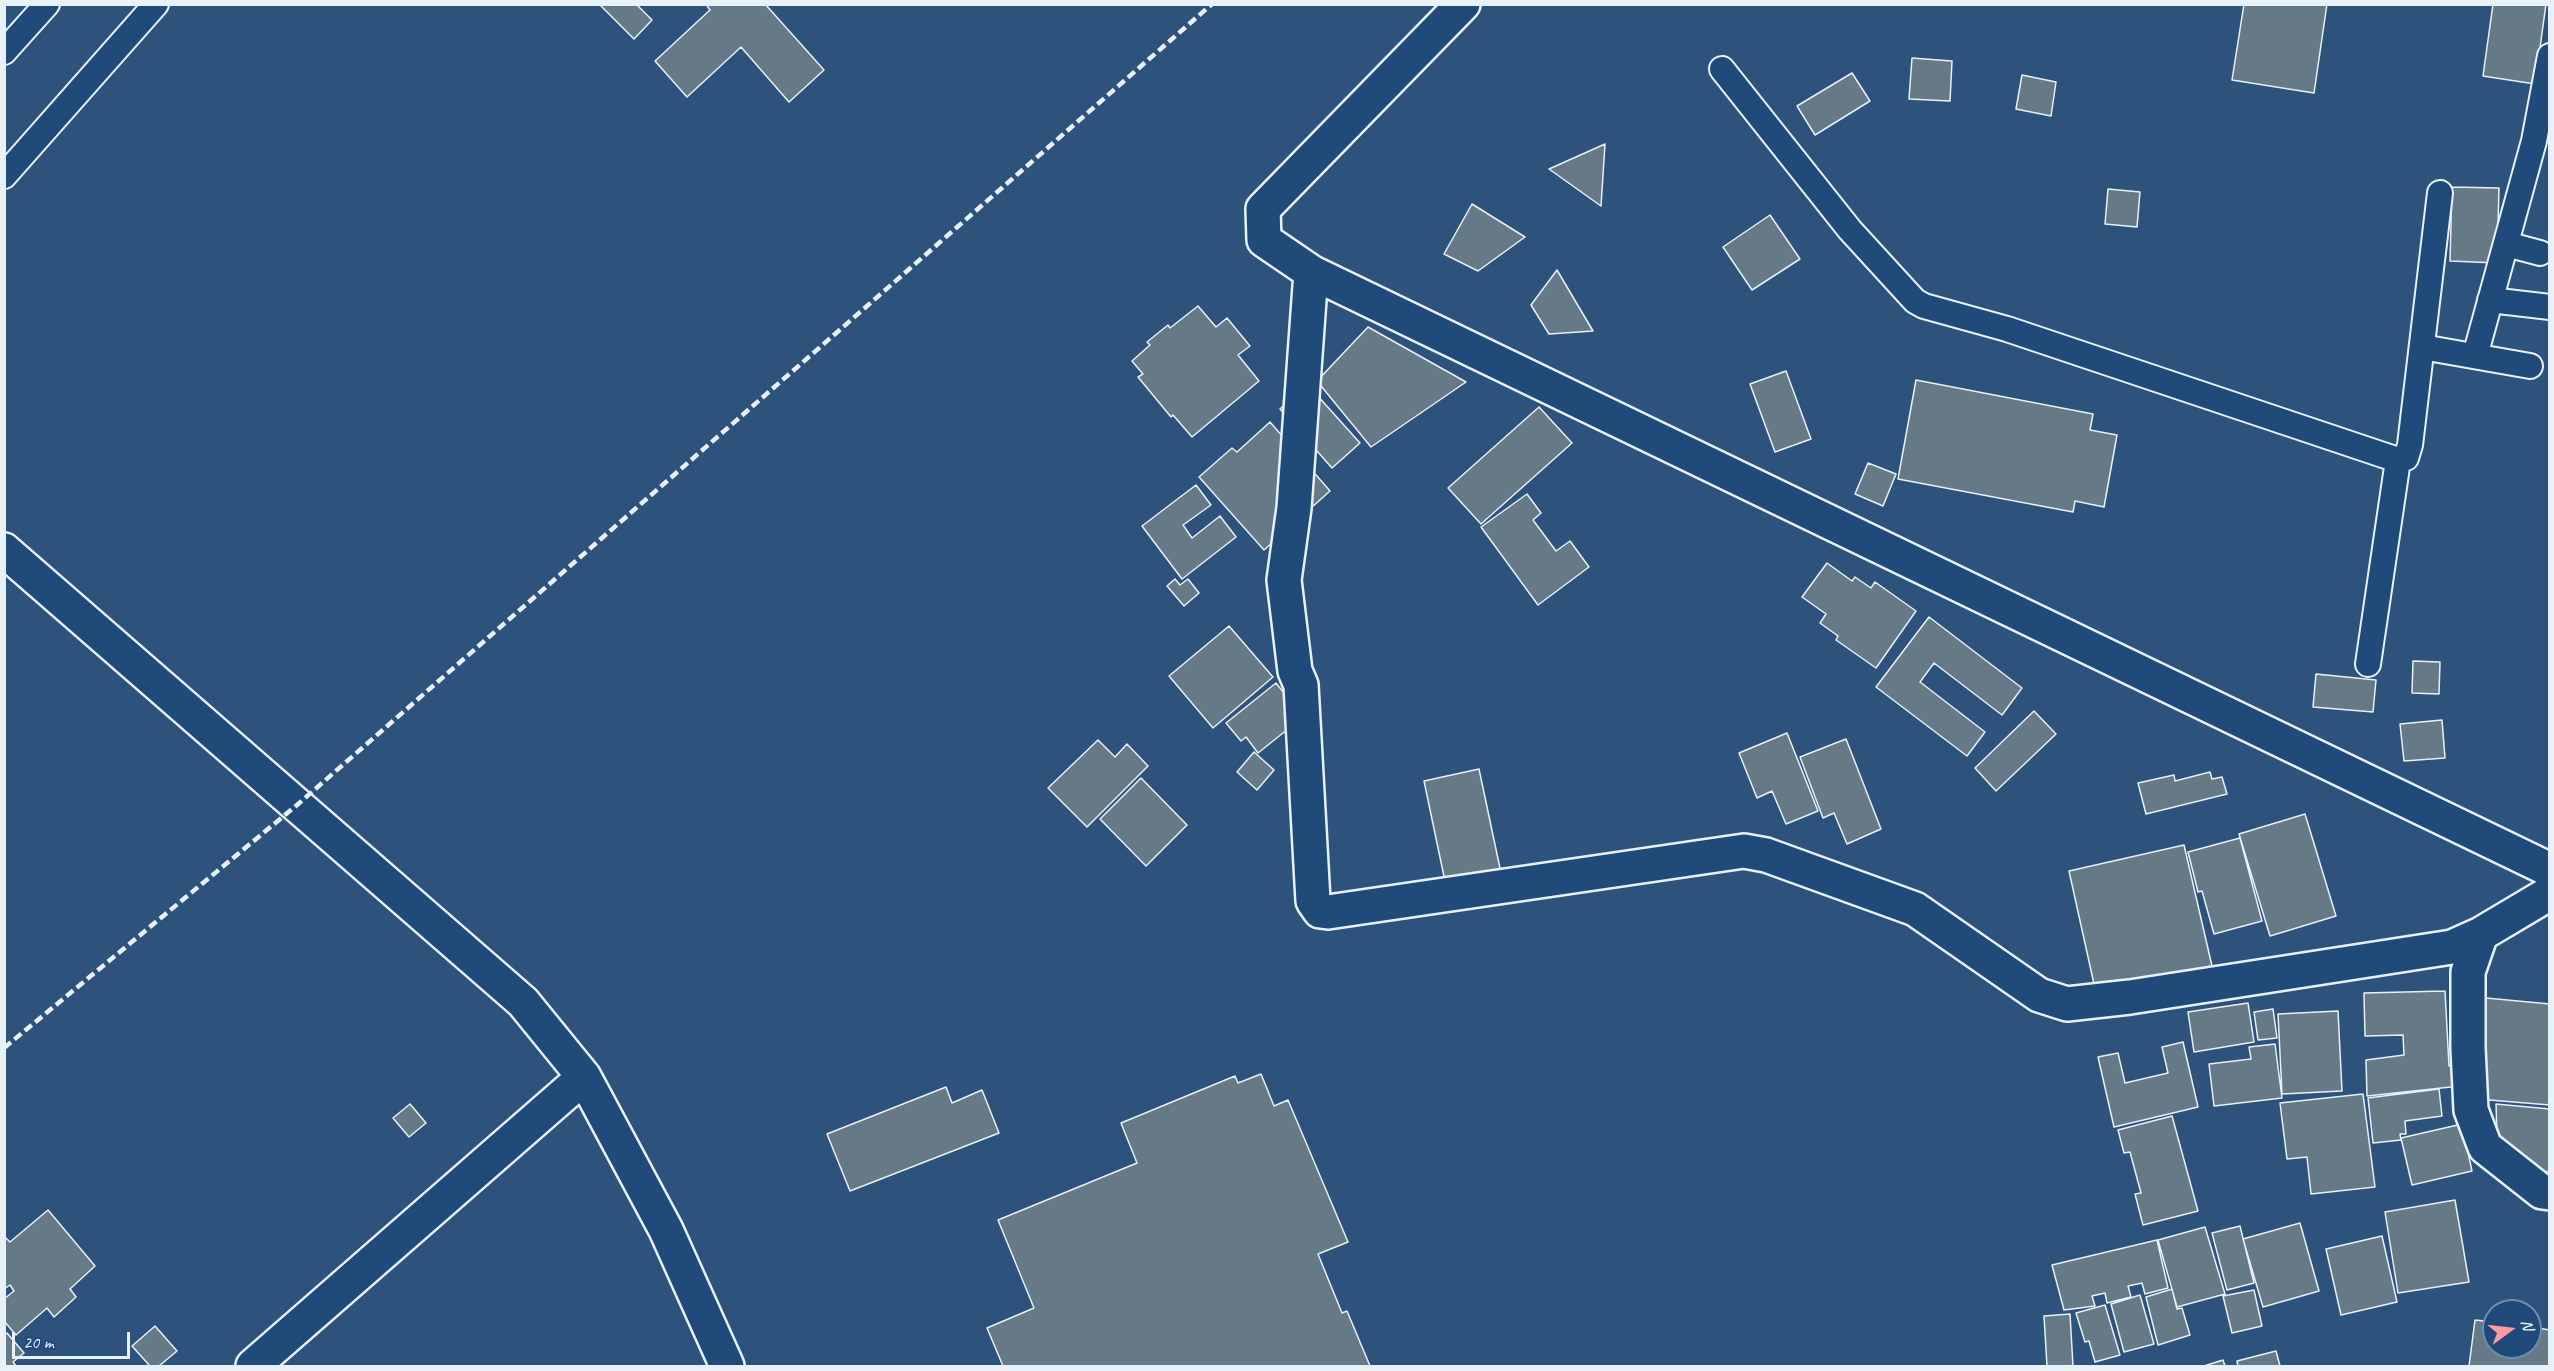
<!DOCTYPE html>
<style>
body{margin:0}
#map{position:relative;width:2554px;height:1371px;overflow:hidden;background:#2d537d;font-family:Caveat,sans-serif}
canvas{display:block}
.frame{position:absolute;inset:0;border:6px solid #e8f1f8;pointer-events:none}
.north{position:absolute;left:2482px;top:1299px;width:60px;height:60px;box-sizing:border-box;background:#1f4a7a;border:2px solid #6f8dac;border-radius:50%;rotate:75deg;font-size:16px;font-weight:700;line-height:24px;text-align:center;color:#e8f1f8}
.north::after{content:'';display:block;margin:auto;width:21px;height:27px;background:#ff9aa2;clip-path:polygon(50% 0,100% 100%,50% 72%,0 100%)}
.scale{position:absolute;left:12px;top:1332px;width:118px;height:27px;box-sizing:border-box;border:3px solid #e8f1f8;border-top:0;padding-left:8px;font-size:18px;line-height:21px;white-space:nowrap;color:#e8f1f8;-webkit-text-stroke:4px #1f4a7a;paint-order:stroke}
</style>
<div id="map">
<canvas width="2554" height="1371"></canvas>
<div class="frame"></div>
<div class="north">N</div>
<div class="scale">20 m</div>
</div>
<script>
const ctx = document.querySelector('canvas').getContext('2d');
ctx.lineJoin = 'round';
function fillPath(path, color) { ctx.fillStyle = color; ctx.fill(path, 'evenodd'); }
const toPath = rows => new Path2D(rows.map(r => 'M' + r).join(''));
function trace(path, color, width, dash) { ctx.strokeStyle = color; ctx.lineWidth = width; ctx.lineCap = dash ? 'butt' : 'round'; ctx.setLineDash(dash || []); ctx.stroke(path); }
const building = toPath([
 [599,4,636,4,652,20,634,39,599,4],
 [706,4,765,4,824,70,789,102,741,47,687,97,655,61,710,10,706,4],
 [2244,4,2327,4,2314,93,2232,80,2244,4],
 [2493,4,2546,4,2535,84,2483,76,2493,4],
 [1912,58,1952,61,1950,101,1909,99,1912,58],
 [1852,73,1870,101,1815,135,1797,106,1852,73],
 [2022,75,2056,82,2051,116,2016,109,2022,75],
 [1605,144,1601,206,1549,169,1605,144],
 [2452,187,2499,188,2497,263,2450,261,2452,187],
 [2108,189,2140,192,2137,227,2105,224,2108,189],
 [1472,204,1525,237,1478,271,1444,254,1472,204],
 [1770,215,1800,259,1752,290,1723,247,1770,215],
 [1557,270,1593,331,1549,334,1531,305,1557,270],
 [1198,306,1216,327,1227,318,1250,346,1238,355,1259,381,1192,437,1173,415,1171,417,1138,377,1143,374,1132,361,1150,345,1147,342,1168,325,1170,328,1198,306],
 [1368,327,1466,382,1371,447,1317,381,1368,327],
 [1786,371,1811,439,1775,452,1750,384,1786,371],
 [1916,380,2093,414,2090,430,2117,435,2104,507,2075,501,2073,512,1898,479,1916,380],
 [1307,384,1360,443,1332,468,1280,409,1307,384],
 [1539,407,1572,443,1481,524,1448,488,1539,407],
 [1270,422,1330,491,1264,550,1199,477,1232,448,1237,452,1270,422],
 [1868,463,1896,474,1883,506,1855,494,1868,463],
 [1196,485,1211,505,1183,525,1192,538,1220,516,1236,537,1182,579,1142,526,1196,485],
 [1527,494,1541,513,1533,520,1556,551,1570,541,1589,567,1538,605,1481,527,1527,494],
 [1827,563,1852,581,1855,577,1871,588,1875,582,1916,611,1876,668,1836,640,1838,636,1820,623,1826,614,1802,597,1827,563],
 [1175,579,1180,585,1188,579,1199,593,1184,606,1167,586,1175,579],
 [1929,617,2022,688,2002,715,1934,663,1920,682,1985,732,1967,756,1876,687,1929,617],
 [1229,626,1273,677,1213,728,1169,676,1229,626],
 [2413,661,2440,662,2439,694,2412,693,2413,661],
 [2316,674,2376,680,2373,712,2313,707,2316,674],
 [1276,683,1303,717,1258,753,1246,737,1241,741,1226,723,1276,683],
 [2034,711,2056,734,1996,791,1975,768,2034,711],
 [2442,720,2445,758,2404,761,2400,724,2442,720],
 [1787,733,1818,811,1786,824,1772,791,1757,798,1739,753,1787,733],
 [1846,739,1881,829,1847,844,1834,813,1823,818,1800,757,1846,739],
 [1098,740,1115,757,1127,744,1148,766,1087,827,1048,788,1098,740],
 [1254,752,1274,770,1257,790,1237,772,1254,752],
 [1479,769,1501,873,1446,886,1424,781,1479,769],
 [2210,772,2212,779,2222,777,2227,794,2146,814,2138,783,2174,775,2175,781,2210,772],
 [1141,778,1187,825,1146,866,1100,819,1141,778],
 [2305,814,2336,916,2270,936,2239,834,2305,814],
 [2240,838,2262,921,2214,934,2202,891,2198,892,2188,852,2240,838],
 [2184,845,2212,966,2096,993,2069,871,2184,845],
 [2445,991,2449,1066,2457,1065,2460,1086,2367,1096,2366,1060,2404,1055,2403,1035,2365,1036,2364,993,2445,991],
 [2486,998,2550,1004,2550,1105,2477,1099,2486,998],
 [2248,1003,2254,1042,2194,1052,2188,1012,2248,1003],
 [2273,1009,2277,1038,2258,1040,2254,1012,2273,1009],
 [2338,1011,2342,1091,2282,1094,2278,1014,2338,1011],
 [2183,1042,2198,1107,2114,1127,2098,1057,2118,1053,2125,1083,2168,1073,2162,1047,2183,1042],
 [2275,1044,2282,1098,2214,1106,2209,1064,2251,1059,2249,1047,2275,1044],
 [1261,1074,1274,1106,1288,1100,1348,1242,1318,1254,1342,1313,1347,1311,1370,1366,1003,1366,987,1328,1034,1308,998,1220,1137,1163,1121,1123,1235,1076,1238,1083,1261,1074],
 [946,1087,952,1103,982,1090,999,1133,850,1191,827,1134,946,1087],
 [2439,1089,2442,1116,2405,1121,2406,1134,2400,1134,2401,1140,2373,1143,2368,1098,2439,1089],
 [2363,1094,2375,1187,2311,1194,2307,1157,2287,1159,2280,1103,2363,1094],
 [410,1104,426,1123,409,1137,393,1118,410,1104],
 [2496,1104,2550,1109,2550,1172,2498,1167,2496,1104],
 [2172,1116,2198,1211,2143,1225,2135,1194,2141,1193,2130,1152,2124,1153,2118,1130,2172,1116],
 [2462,1124,2472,1171,2412,1185,2401,1138,2462,1124],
 [2455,1200,2469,1282,2398,1293,2385,1212,2455,1200],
 [48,1210,95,1266,70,1289,76,1297,54,1317,47,1308,16,1335,4,1321,4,1299,14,1291,10,1285,4,1289,4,1236,10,1242,48,1210],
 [2300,1223,2319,1291,2263,1307,2243,1239,2300,1223],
 [2240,1226,2254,1283,2227,1290,2212,1233,2240,1226],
 [2205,1227,2225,1294,2177,1307,2158,1240,2205,1227],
 [2382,1236,2397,1302,2341,1315,2326,1249,2382,1236],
 [2157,1240,2168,1288,2145,1294,2142,1283,2128,1286,2131,1297,2107,1303,2105,1293,2092,1296,2095,1306,2064,1310,2052,1265,2157,1240],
 [2172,1289,2177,1309,2182,1308,2190,1335,2158,1345,2146,1297,2172,1289],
 [2254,1290,2262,1326,2232,1333,2223,1296,2254,1290],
 [2140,1295,2154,1344,2124,1352,2111,1304,2140,1295],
 [2105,1305,2120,1355,2095,1362,2089,1341,2085,1342,2076,1313,2105,1305],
 [2070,1314,2073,1366,2047,1366,2044,1316,2070,1314],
 [2475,1320,2494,1322,2494,1347,2530,1347,2530,1327,2550,1330,2550,1366,2469,1366,2475,1320],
 [155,1326,177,1351,159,1366,150,1366,132,1346,155,1326],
 [7,1333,24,1353,13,1362,16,1366,4,1366,4,1335,7,1333],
 [2276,1351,2280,1366,2238,1366,2237,1361,2276,1351],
 [2223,1360,2225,1366,2204,1366,2223,1360]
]);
fillPath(building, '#667987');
trace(building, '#e8f1f8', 1.5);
const lane = toPath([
 [4,52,47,4],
 [1722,69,1850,230,1915,301,1924,306,2007,329,2398,460,2406,458,2410,445,2440,193],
 [4,176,156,4],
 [2506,244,2540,253],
 [2490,300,2550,307],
 [2422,347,2530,366],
 [2475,356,2534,141,2550,56],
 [2368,664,2398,460]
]);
const street = toPath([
 [1463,4,1263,209,1264,240,1311,272,2550,870],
 [1311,272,1294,508,1284,580,1295,671,1301,685,1313,901,1320,911,1328,912,1744,851,1766,855,1915,909,2039,995,2067,1004,2130,997,2452,947,2481,934,2550,893],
 [4,550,523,1002,584,1077,666,1230,727,1366],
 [2481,934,2468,972,2468,1048,2471,1110,2485,1147,2542,1192,2550,1193],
 [253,1366,584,1077]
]);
trace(lane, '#e8f1f8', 28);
trace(street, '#e8f1f8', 38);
trace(lane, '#1f4a7a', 24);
trace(street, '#1f4a7a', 33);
trace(toPath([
 [4,1048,297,805,1212,4]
]), '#e8f1f8', 4.5, [9, 4.5]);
</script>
